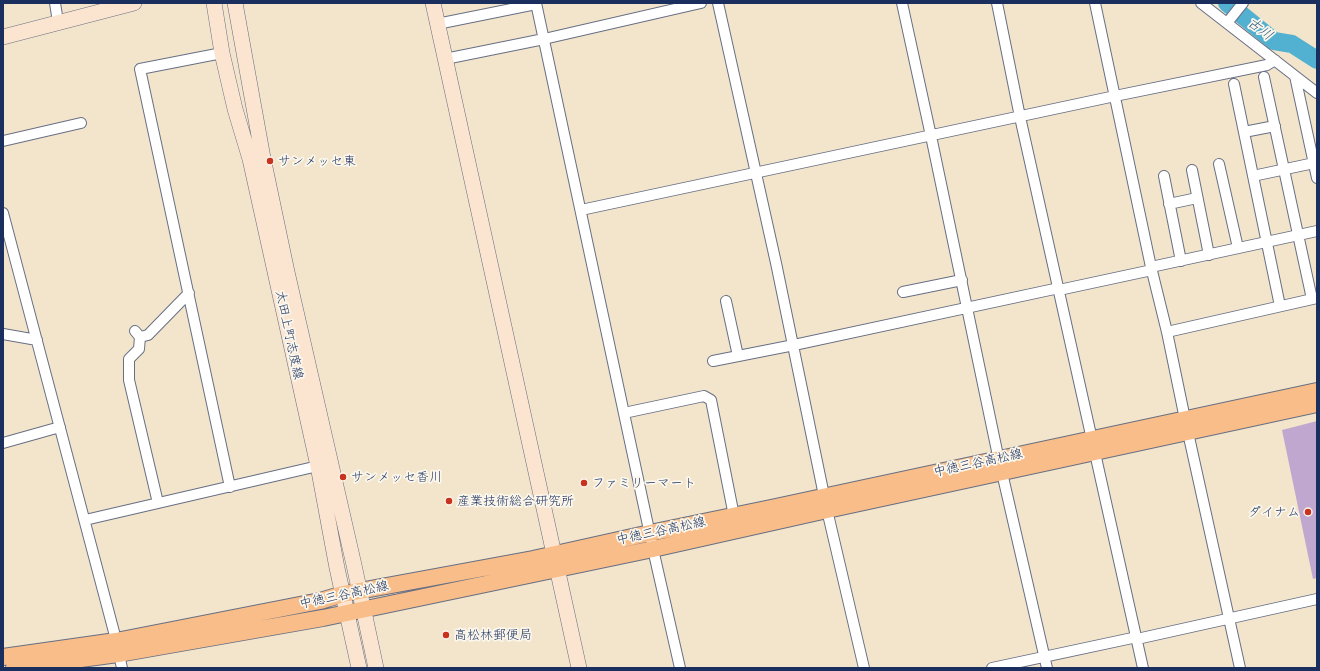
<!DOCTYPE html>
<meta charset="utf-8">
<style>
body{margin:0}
#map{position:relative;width:1320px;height:671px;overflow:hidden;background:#f3e5cb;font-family:"Comic Neue",sans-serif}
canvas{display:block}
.frame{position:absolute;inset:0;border:4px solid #1b2f5e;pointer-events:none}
</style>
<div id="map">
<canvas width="1320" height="671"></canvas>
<div class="frame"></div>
</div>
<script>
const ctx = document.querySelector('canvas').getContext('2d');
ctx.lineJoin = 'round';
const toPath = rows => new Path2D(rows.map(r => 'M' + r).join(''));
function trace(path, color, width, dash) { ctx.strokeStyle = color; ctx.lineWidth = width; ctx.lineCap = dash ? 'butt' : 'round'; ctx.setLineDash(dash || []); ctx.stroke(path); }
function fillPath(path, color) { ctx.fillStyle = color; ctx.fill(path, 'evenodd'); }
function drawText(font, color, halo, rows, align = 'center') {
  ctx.font = font + ' "Comic Neue","Klee One",sans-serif'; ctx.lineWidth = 3.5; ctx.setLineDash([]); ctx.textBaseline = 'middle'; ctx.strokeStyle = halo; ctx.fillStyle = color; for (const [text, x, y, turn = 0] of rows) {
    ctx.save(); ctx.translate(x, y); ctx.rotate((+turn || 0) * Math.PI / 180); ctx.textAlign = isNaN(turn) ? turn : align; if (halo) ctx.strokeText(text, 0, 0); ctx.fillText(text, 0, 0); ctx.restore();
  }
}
trace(toPath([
 [1227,3,1274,41,1292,44,1317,60]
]), '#52b1d0', 18);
fillPath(toPath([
 [1317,421,1317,578,1313,579,1282,430]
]), '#c0a7d0');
const street = toPath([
 [55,3,58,22],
 [536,3,655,558,680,668],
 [718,3,776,263,827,510,864,668],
 [902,3,931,136,997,451,1047,668],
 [997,3,1020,117,1143,668],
 [1095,3,1151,267,1167,332,1185,419,1240,668],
 [1201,3,1317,93],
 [1227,23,1243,3],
 [437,24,536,4],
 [222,53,140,69,230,487],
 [445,59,544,39,701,3],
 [1295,76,1317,178],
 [1264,77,1312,299],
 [1234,84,1280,306],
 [1244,132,1275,126],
 [3,141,81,123],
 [1219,164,1238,248],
 [1192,170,1209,255],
 [1164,176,1181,261],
 [1253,176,1314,163],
 [1169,204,1197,198],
 [581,210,1115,96,1267,65,1275,60],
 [3,213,114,632,122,668],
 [1151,267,1317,231],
 [1059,290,1152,270],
 [903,292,962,280],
 [726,301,738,356],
 [135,331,140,337,148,335,189,293],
 [1167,332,1317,298],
 [3,334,37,340],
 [140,337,139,349,129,359,129,380,158,503],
 [713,361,794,345,1059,288],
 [624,413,704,396,711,400,734,516],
 [3,443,60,427],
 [85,520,318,466],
 [1137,639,1317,599],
 [992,668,1137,637]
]);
const secondary = toPath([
 [214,3,222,53,235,109,250,159,318,466,337,568,359,668],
 [235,3,263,158,287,272,354,565,376,668],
 [433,3,579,668],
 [3,37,134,3]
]);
const primary = toPath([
 [3,657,116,641,320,601,343,594,533,559,650,533,771,508,1317,391],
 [14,668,118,654,323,618,653,549,827,510,1317,404]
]);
trace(street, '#676f84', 12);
trace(secondary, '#676f84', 16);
trace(primary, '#676f84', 18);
trace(street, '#fff', 10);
trace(secondary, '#fce5d0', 15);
trace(primary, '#f8bd89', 16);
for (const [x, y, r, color] of [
 [270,161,4,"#c8321e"],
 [343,477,4,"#c8321e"],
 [584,483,4,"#c8321e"],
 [449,501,4,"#c8321e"],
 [1308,512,4,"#c8321e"],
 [446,635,4,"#c8321e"]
]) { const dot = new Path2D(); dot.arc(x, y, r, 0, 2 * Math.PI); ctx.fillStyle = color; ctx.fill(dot); trace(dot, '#fbf7ec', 1.5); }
drawText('13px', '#1b2f5e', '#fbf7ec', [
 ["サンメッセ東",278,161],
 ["サンメッセ香川",351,477],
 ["ファミリーマート",592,483],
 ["産業技術総合研究所",457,501],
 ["ダイナム",1300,512,"right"],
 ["高松林郵便局",454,635]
], 'left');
drawText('13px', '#1b2f5e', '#fbf7ec', [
 ["太田上町志度線",289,335,78],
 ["中徳三谷高松線",978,463,-12],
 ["中徳三谷高松線",661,531,-12],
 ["中徳三谷高松線",344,595,-12]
]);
drawText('italic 14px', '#2e5c86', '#fbf7ec', [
 ["古川",1260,29,37]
]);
</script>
